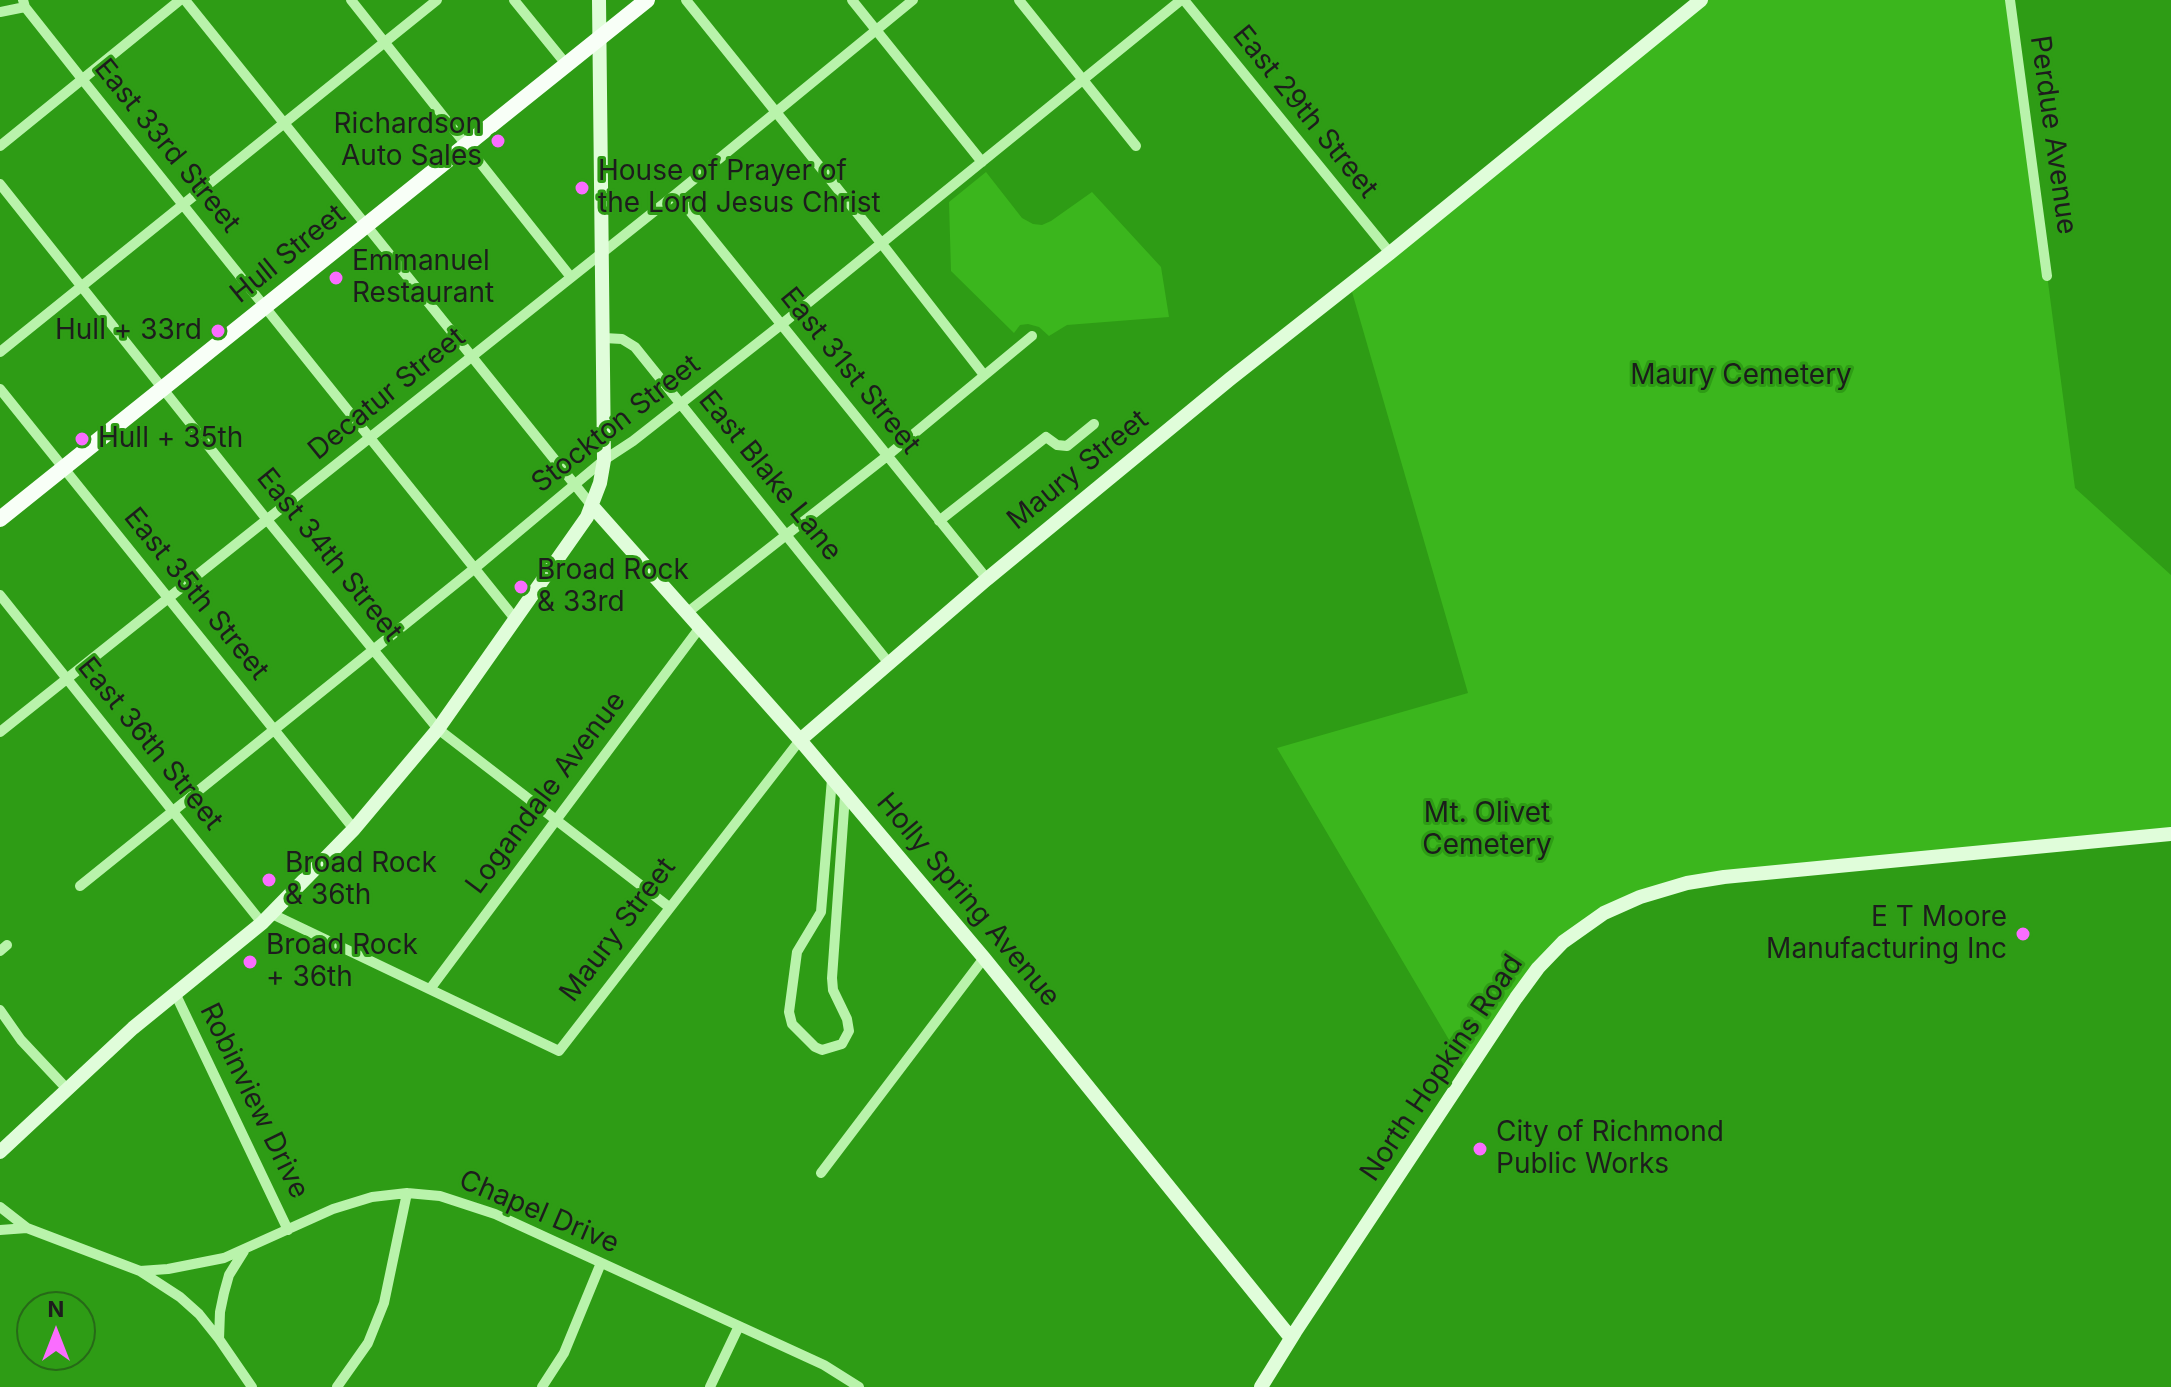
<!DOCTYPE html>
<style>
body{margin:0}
#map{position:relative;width:2171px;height:1387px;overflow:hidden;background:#2e9c15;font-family:Inter,sans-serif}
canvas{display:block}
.north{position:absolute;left:16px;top:1291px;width:80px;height:80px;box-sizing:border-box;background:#2e9c15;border:2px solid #276918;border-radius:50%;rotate:0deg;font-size:22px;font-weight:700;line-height:32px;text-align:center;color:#1d1d1d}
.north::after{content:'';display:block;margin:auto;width:28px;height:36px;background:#fa6dff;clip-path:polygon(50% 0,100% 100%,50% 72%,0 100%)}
</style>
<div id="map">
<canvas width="2171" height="1387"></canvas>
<div class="north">N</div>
</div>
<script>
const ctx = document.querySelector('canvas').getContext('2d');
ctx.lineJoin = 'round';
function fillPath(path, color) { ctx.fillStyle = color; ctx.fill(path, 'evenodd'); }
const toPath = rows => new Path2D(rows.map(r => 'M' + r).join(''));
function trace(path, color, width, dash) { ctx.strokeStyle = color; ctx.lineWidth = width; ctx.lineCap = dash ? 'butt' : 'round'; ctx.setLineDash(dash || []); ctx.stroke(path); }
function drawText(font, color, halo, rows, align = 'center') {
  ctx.font = font + ' Inter,sans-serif'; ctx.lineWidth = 6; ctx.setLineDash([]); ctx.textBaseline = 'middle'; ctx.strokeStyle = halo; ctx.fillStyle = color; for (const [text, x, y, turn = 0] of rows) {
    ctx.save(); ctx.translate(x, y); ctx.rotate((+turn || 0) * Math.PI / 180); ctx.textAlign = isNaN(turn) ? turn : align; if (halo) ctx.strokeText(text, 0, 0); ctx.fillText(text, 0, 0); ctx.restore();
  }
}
fillPath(toPath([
 [1703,0,2011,0,2075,488,2171,575,2171,831,1737,876,1647,897,1568,939,1468,1072,1277,748,1468,693,1350,285],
 [986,172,1022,218,1033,224,1042,225,1051,221,1092,192,1161,267,1169,317,1067,325,1049,336,1039,327,1028,324,1020,325,1014,333,951,271,949,202]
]), '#3bb61d');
trace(toPath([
 [23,0,25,7,82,79,516,620],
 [185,0,592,506],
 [351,0,570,276],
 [514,0,566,64],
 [686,0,882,244,984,375],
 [852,0,982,162],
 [1019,0,1136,146],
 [1184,0,1390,253],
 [2010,0,2047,276],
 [0,12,25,7],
 [0,146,180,0],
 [0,184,268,521,438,729,669,907],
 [676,194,987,579],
 [604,338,622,339,635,347,888,662],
 [0,352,437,0],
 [0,389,354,829],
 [939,521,1046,437,1057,445,1067,446,1094,424],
 [0,595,262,923],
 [688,612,887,456,1032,336],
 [0,732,676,194,913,0],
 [832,779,821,912,797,952,789,1012,792,1024,815,1047,822,1050,842,1044,849,1031,847,1019,833,990,832,978,845,795],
 [80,886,475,568,604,460,633,441,782,324,1181,0],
 [272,914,559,1051,800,740],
 [0,951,7,945],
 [430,989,701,626],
 [175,993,288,1230],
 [0,1010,21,1040,67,1089],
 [821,1173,984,958],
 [0,1207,27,1228,140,1271,180,1297,199,1314,219,1339,252,1387],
 [0,1230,27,1228],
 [140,1271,168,1269,224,1258,333,1209,372,1197,407,1193,440,1196,495,1214,824,1365,859,1387],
 [219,1339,220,1312,224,1293,229,1275,244,1251],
 [337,1387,368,1343,384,1303,407,1193],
 [542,1387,564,1353,601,1263],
 [710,1387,739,1326]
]), '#b9f3ab', 10);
trace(toPath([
 [592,506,800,740,984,958,1291,1338],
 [800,740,987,579,1230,379,1390,253,1701,0],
 [0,1152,133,1028,262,923,354,829,438,729,587,517,600,483,604,460,599,0],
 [1261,1387,1295,1332,1516,998,1538,968,1563,942,1604,913,1640,897,1687,883,1724,877,2171,834]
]), '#e0fdda', 14);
trace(toPath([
 [0,519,647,0]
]), '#f8fff7', 16);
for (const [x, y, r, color] of [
 [498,141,8,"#fa6dff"],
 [582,188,8,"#fa6dff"],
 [336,278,8,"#fa6dff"],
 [218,331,8,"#fa6dff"],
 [82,439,8,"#fa6dff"],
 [521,587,8,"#fa6dff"],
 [269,880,8,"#fa6dff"],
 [2023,934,8,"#fa6dff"],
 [250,962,8,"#fa6dff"],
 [1480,1149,8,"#fa6dff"]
]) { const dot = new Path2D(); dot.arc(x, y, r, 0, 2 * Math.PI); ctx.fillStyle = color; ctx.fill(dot); trace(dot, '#2e9c15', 3); }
drawText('28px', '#1d1d1d', '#2e9c15', [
 ["East 29th Street",1305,112,51],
 ["Perdue Avenue",2053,135,82],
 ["East 33rd Street",167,146,51],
 ["Hull Street",288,254,-39],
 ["East 31st Street",850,371,51],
 ["Decatur Street",387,394,-39],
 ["Stockton Street",616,424,-38],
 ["Maury Street",1078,470,-39],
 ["East Blake Lane",770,476,51],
 ["East 34th Street",329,555,51],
 ["East 35th Street",196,594,51],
 ["East 36th Street",150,744,51],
 ["Logandale Avenue",546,793,-53],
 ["Holly Spring Avenue",968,900,50],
 ["Maury Street",618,930,-53],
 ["North Hopkins Road",1442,1068,-56],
 ["Robinview Drive",254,1101,64],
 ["Chapel Drive",539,1212,23]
]);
drawText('28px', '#1d1d1d', '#2e9c15', [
 ["Richardson",482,125,"right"],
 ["Auto Sales",482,157,"right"],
 ["House of Prayer of",598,172],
 ["the Lord Jesus Christ",598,204],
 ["Emmanuel",352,262],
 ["Restaurant",352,294],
 ["Hull + 33rd",202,331,"right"],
 ["Hull + 35th",98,439],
 ["Broad Rock",537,571],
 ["& 33rd",537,603],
 ["Broad Rock",285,864],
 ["& 36th",285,896],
 ["E T Moore",2007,918,"right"],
 ["Manufacturing Inc",2007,950,"right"],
 ["Broad Rock",266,946],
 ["+ 36th",266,978],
 ["City of Richmond",1496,1133],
 ["Public Works",1496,1165]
], 'left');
drawText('28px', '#1b1d1b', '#2e9c15', [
 ["Maury Cemetery",1741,376],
 ["Mt. Olivet",1487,814],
 ["Cemetery",1487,846]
]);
</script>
